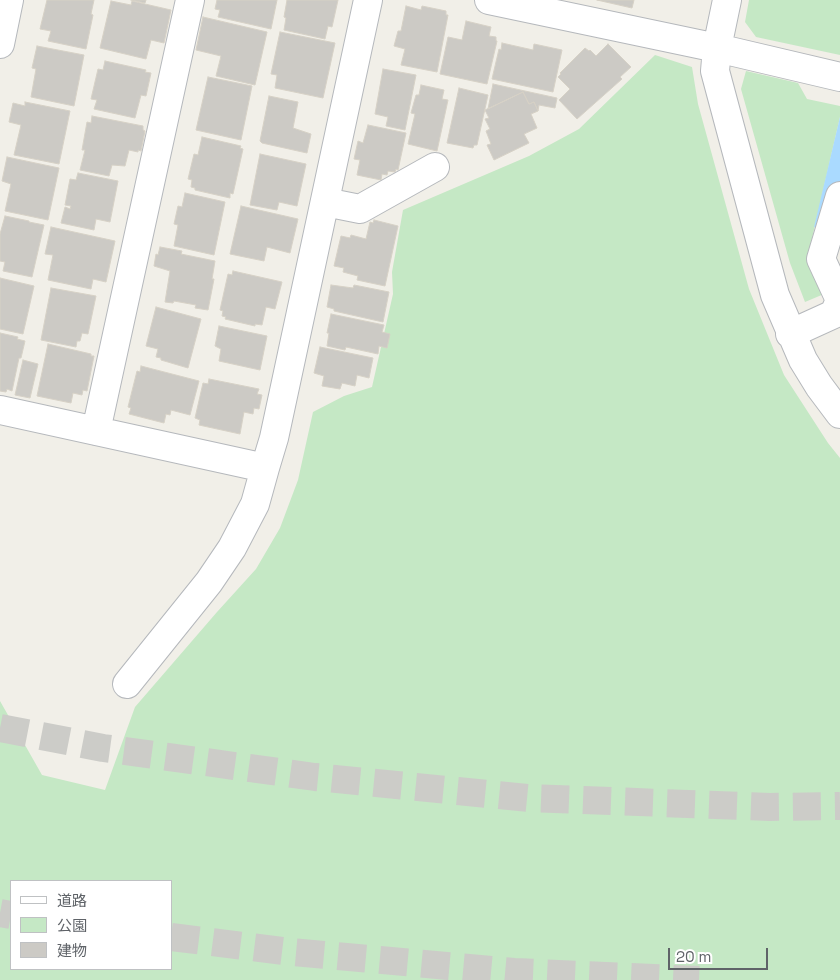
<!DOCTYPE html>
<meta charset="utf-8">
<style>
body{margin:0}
#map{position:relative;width:840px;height:980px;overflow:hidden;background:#f1efe8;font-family:"Space Grotesk","Noto Sans JP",sans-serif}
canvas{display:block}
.legend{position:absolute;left:10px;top:880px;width:162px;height:90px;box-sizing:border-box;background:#fff;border:1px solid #bfc1c3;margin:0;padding:6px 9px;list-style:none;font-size:15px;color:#5f6368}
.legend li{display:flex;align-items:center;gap:10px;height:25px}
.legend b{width:25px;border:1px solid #bfc1c3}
.scale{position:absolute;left:668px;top:948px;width:100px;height:22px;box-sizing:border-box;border:2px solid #5f6368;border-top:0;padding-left:6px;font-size:15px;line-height:18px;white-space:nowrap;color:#5f6368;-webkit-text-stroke:4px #fff;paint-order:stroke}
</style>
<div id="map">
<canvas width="840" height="980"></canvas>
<ul class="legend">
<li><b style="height:6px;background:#fff"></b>道路</li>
<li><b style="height:14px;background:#c5e8c5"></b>公園</li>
<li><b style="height:14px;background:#cccac5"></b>建物</li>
</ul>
<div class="scale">20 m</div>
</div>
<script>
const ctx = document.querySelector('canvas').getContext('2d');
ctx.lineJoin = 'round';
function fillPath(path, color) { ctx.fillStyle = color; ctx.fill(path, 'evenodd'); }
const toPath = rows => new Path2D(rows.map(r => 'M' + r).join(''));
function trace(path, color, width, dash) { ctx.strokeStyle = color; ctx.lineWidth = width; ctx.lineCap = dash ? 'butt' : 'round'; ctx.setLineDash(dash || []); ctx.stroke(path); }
fillPath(toPath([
 [749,0,840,0,840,55,756,37,745,22],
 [655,55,692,67,698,104,749,289,784,375,828,443,840,458,840,980,0,980,0,701,42,775,105,790,135,707,217,612,256,569,280,528,298,480,313,412,344,396,372,387,393,294,392,272,403,210,529,156,579,129],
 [11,881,171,881,171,969,11,969],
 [746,71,798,83,807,99,840,106,840,117,808,256,824,294,805,302,790,263,741,89]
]), '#c5e8c5');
fillPath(toPath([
 [840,117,840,184,821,229,814,227]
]), '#aadaff');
const building = toPath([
 [47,0,94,0,91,14,93,15,86,49,48,41,51,31,40,29,47,0],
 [131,0,146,0,145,3,131,0],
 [217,0,277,0,271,29,218,17,220,10,215,9,217,0],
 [287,0,338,0,332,27,328,26,325,39,284,30,286,18,284,17,287,0],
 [597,0,634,0,632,8,597,0],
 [111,1,131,5,132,1,171,10,164,43,151,40,146,59,100,48,111,1],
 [406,6,421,10,422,6,446,11,446,15,448,15,437,72,401,65,405,49,394,46,398,31,401,31,406,6],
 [203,17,267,32,255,85,216,76,221,56,196,50,203,17],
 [466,21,491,27,489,36,496,37,496,41,497,41,487,84,440,74,448,37,462,40,466,21],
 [280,32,335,43,323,98,275,88,277,75,271,74,280,32],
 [502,43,533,50,534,44,562,50,553,92,492,79,499,49,501,50,502,43],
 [608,44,631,67,620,77,622,79,577,119,559,100,570,89,558,77,561,74,560,73,585,48,589,51,590,50,596,56,608,44],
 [37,46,84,55,74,106,31,97,36,69,32,68,37,46],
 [105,61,146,70,145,72,151,73,146,96,141,95,135,118,94,109,97,100,91,99,98,69,103,70,105,61],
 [383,69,416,75,405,130,386,126,388,117,375,114,383,69],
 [208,77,252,86,241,140,196,130,208,77],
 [493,84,557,98,555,108,539,105,538,111,534,102,529,104,523,92,488,109,493,84],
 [421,85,444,90,442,99,448,100,437,151,408,144,415,114,411,113,416,95,419,95,421,85],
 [459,88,488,95,477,145,474,145,473,148,447,143,459,88],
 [523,92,529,104,534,102,538,111,531,114,537,128,524,134,529,143,494,160,487,145,491,144,486,131,490,129,485,119,489,118,485,110,523,92],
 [269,96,298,102,293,128,311,134,307,153,262,143,260,141,269,96],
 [25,102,70,111,59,164,14,155,21,125,9,122,13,103,25,106,25,102],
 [92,116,143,126,143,130,145,131,141,151,138,150,138,152,129,150,125,166,112,165,109,176,80,170,85,150,82,150,87,122,91,123,92,116],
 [368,125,406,133,398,170,396,169,395,172,388,171,387,175,382,174,381,180,357,175,360,160,354,159,358,141,363,143,368,125],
 [202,137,241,146,240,148,243,149,233,194,230,193,230,198,195,190,195,188,191,187,192,180,188,179,194,154,198,155,202,137],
 [260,154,306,164,297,206,279,202,277,210,250,205,260,154],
 [7,157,59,168,48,220,5,211,11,184,2,181,7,157],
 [78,173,118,181,110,222,96,219,94,230,61,223,65,207,70,209,71,206,65,205,70,179,76,180,78,173],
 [185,193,225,202,214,255,174,246,178,225,174,224,178,206,182,207,185,193],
 [241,206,298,219,290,253,267,247,264,261,230,254,241,206],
 [5,216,29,221,29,222,44,225,32,277,3,271,5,262,0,261,0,234,5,216],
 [374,220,398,226,385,286,357,280,358,276,343,272,344,268,334,266,341,236,350,238,351,235,366,239,370,222,373,223,374,220],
 [51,227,115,241,106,282,93,279,91,289,48,280,53,255,45,254,51,227],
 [160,247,182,251,181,254,215,261,212,279,214,279,208,310,195,308,196,305,174,301,173,303,165,302,170,271,154,266,156,254,158,255,160,247],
 [233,271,282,282,275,309,266,307,262,325,255,324,255,326,225,319,226,317,222,316,223,311,220,310,228,274,232,275,233,271],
 [0,278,34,286,23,334,0,329,0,278],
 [331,285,353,288,354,285,389,292,383,322,334,311,334,309,327,307,331,285],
 [51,288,96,296,88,334,82,333,80,341,77,341,76,347,41,340,51,288],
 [156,307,201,319,188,368,161,360,161,358,156,357,158,349,146,346,156,307],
 [331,314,384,325,382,332,390,334,387,348,379,346,378,354,346,347,345,350,327,346,329,333,327,333,331,314],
 [219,326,267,336,260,370,219,361,221,349,215,346,219,326],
 [0,333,18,337,17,339,25,341,21,358,19,358,12,391,7,389,6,392,0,391,0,333],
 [48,344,91,354,91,356,94,356,87,391,83,390,82,395,73,393,71,403,37,396,48,344],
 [320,347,373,358,369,378,357,375,355,386,342,383,340,389,322,386,324,376,314,373,320,347],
 [23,360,38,364,30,398,15,395,23,360],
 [141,366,199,381,190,415,171,410,170,415,166,414,164,423,129,414,131,408,128,407,137,371,140,372,141,366],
 [209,379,259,389,257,394,262,395,259,409,254,408,253,414,244,412,240,434,199,425,200,420,195,418,203,383,208,384,209,379]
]);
fillPath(building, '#cccac5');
trace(building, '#d6d1c6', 1);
trace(toPath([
 [0,728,103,748,315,777,529,798,770,807,840,806],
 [0,913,11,915],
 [171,937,292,952,514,972,699,980]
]), '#ccccc8', 28, [28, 14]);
const minor = toPath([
 [489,0,717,48,840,77],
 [727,0,717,48,715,71,775,295,803,360,819,386,840,414],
 [0,44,9,0],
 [840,196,821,259,840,300],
 [325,202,360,209,435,167],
 [790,334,834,314,840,300],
 [0,410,265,468,274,438,368,0],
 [96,431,190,0],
 [127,684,209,582,232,548,255,504,265,468]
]);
trace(minor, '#b5b8bc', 30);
trace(minor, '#fff', 28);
</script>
